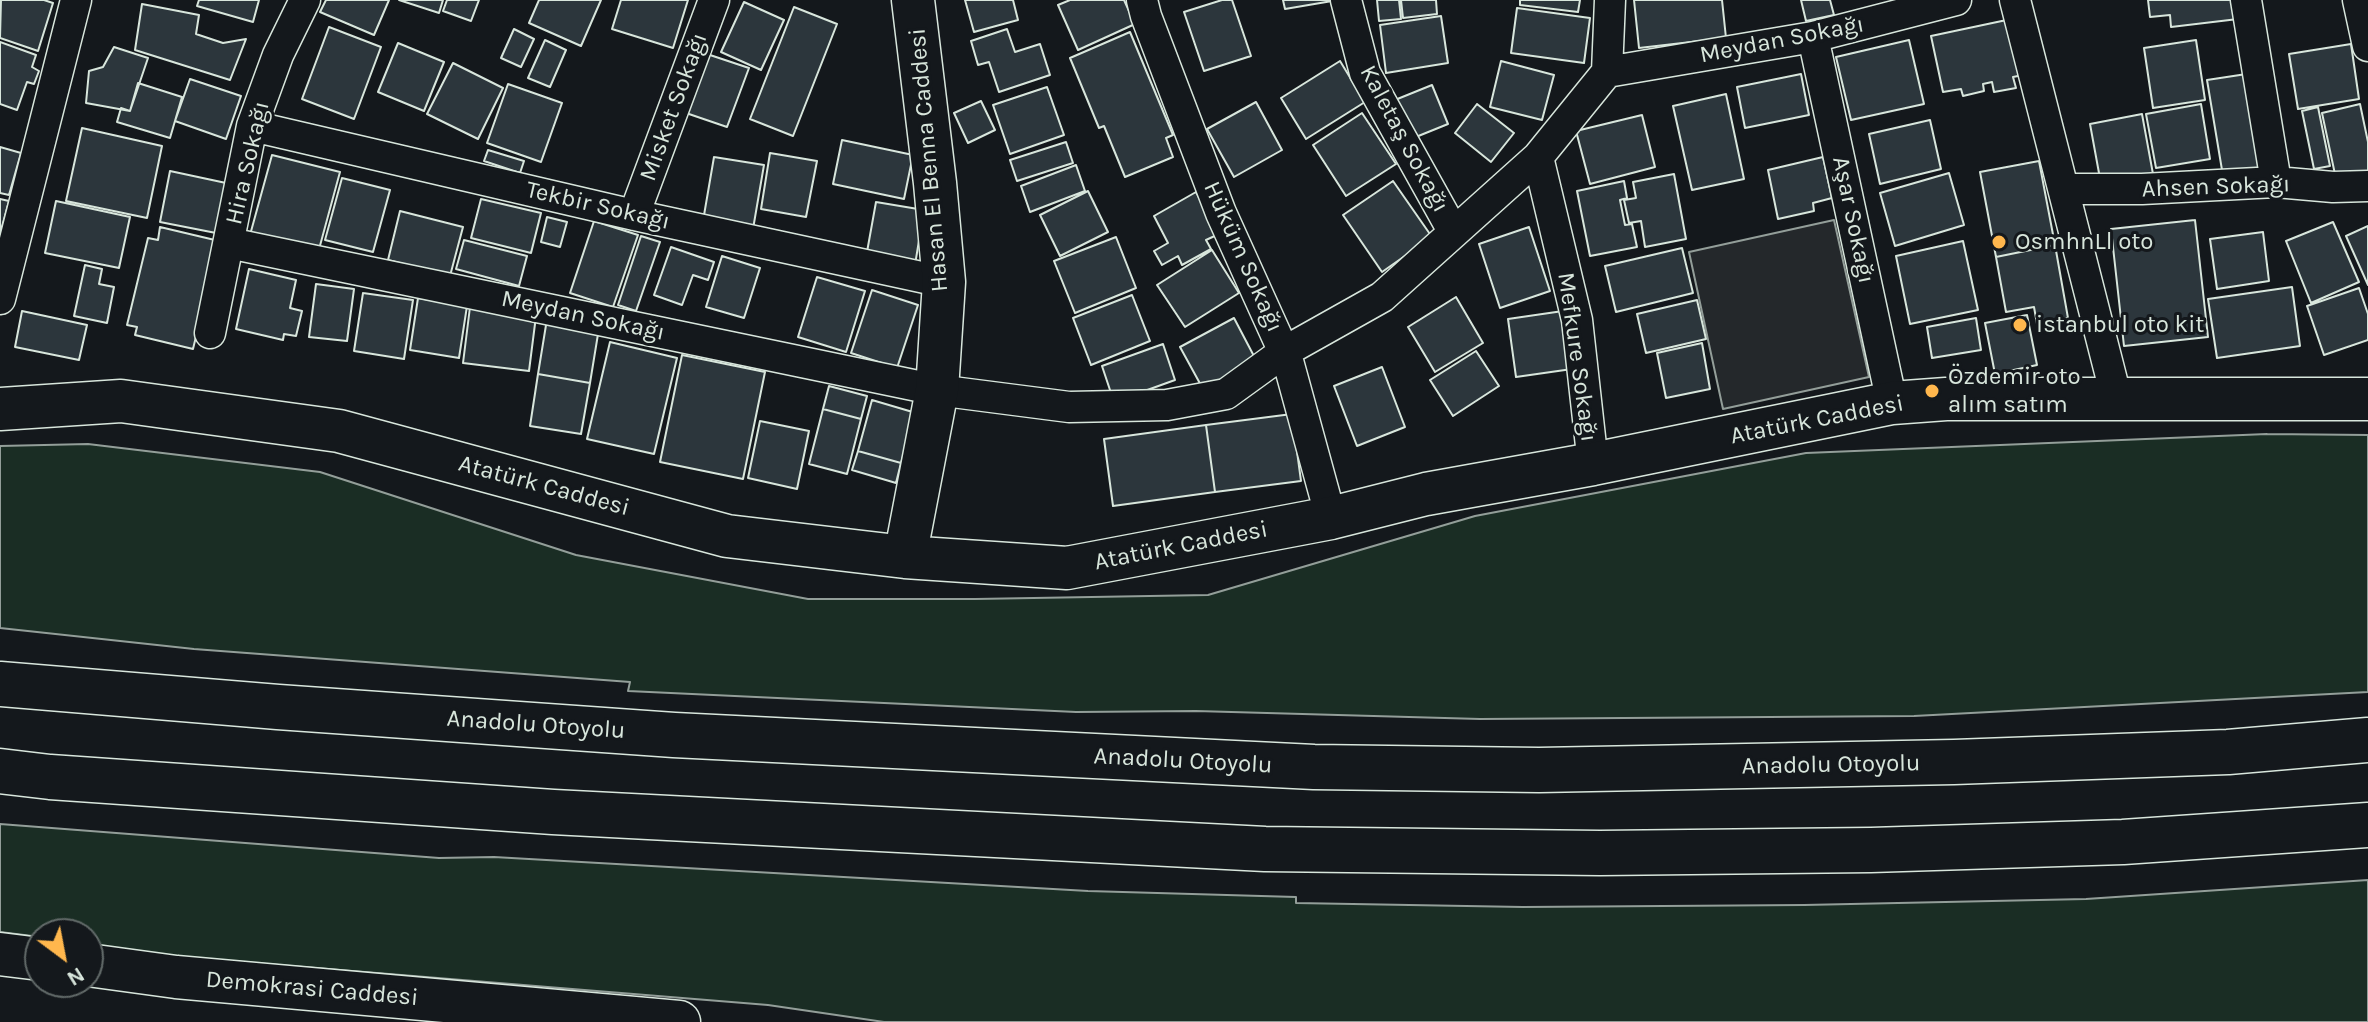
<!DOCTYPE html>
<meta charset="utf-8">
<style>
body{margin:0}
#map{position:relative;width:2368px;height:1022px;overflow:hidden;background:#14181c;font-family:Karla,sans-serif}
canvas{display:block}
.north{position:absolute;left:24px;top:918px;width:80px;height:80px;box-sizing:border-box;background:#14181c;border:2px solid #626a69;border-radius:50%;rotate:148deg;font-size:22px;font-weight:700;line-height:32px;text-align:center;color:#d8e6dc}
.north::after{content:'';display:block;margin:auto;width:28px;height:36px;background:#ffb74d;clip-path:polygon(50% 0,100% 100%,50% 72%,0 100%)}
</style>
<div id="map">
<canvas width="2368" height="1022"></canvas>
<div class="north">N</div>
</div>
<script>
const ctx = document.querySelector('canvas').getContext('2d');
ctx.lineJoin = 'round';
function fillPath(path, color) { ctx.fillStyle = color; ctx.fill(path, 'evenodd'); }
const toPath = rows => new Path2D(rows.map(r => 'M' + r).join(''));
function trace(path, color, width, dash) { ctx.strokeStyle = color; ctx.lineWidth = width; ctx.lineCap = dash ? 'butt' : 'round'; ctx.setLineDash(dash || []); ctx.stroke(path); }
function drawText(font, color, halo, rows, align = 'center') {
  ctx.font = font + ' Karla,sans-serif'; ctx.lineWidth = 6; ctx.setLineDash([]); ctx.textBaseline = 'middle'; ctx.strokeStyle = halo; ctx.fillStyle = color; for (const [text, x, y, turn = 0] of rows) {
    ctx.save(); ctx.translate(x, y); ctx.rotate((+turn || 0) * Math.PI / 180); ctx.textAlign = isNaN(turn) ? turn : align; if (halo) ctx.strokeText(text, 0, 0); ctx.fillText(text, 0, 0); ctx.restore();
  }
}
const green = toPath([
 [2267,434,2368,435,2368,692,1914,716,1480,719,1196,711,1076,712,628,691,630,682,194,649,0,628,0,446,88,444,320,472,576,555,808,599,975,599,1208,595,1475,516,1806,453,2267,434],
 [0,824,439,858,494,857,1088,891,1296,897,1296,903,1523,907,1804,905,2086,899,2368,880,2368,1022,884,1022,768,1005,181,957,88,944,88,934,40,934,40,937,0,932,0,824]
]);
fillPath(green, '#1a2d24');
trace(green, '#939e99', 2);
const parking = toPath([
 [1834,220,1869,377,1723,409,1689,252,1834,220]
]);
fillPath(parking, '#24282b');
trace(parking, '#939e99', 2);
const building = toPath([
 [1,0,44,0,53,3,38,51,0,38,1,0],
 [199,0,259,0,253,22,197,6,199,0],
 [326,0,389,0,374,35,320,12,326,0],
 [399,0,443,0,439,13,399,0],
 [447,0,479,0,471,21,443,11,447,0],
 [539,0,601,0,581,46,529,23,539,0],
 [621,0,688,0,673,48,612,29,621,0],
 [965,0,1013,0,1018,20,974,32,965,0],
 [1070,0,1124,0,1135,24,1078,50,1058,5,1070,0],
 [1222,0,1232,0,1251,56,1204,71,1184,12,1222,0],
 [1283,0,1338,0,1285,9,1283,0],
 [1377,0,1399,0,1401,19,1379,21,1377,0],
 [1401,0,1436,0,1437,14,1403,18,1401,0],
 [1520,0,1580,0,1578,12,1520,5,1520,0],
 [1634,0,1722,0,1726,38,1639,48,1634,0],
 [1801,0,1830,0,1834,15,1806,21,1801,0],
 [2148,0,2236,0,2238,19,2171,27,2170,15,2150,17,2148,0],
 [744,2,784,20,761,70,721,52,744,2],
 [142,4,199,15,196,34,223,43,246,39,230,80,135,50,142,4],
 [794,7,837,24,793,136,750,119,794,7],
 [1517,8,1590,18,1584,63,1511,53,1517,8],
 [1441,16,1448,63,1386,73,1380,25,1441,16],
 [2016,18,2028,74,2013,77,2016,88,1994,92,1992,82,1983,84,1984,91,1963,96,1961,89,1943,92,1931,36,2016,18],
 [329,27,381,47,354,119,302,99,329,27],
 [514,29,534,39,521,67,501,58,514,29],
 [1007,29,1015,52,1040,44,1050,75,999,92,989,62,978,65,971,41,1007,29],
 [1130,32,1173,135,1166,138,1173,157,1125,177,1104,126,1099,128,1070,58,1130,32],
 [545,40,566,50,550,87,528,78,545,40],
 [1909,40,1924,104,1851,120,1836,57,1909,40],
 [2196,40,2205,100,2153,108,2144,48,2196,40],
 [0,42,36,55,32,67,39,71,34,84,27,82,17,110,0,104,0,42],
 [398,43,444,62,424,111,378,92,398,43],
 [2351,44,2359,99,2298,109,2289,54,2351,44],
 [114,47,148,58,130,111,86,103,89,71,103,67,114,47],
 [707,54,749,68,727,127,686,113,707,54],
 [1340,61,1365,102,1306,139,1281,98,1340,61],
 [1501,61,1554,75,1542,120,1490,107,1501,61],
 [453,63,503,88,478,139,427,114,453,63],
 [2253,73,2269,168,2223,176,2207,80,2253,73],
 [1801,74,1809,115,1745,128,1737,87,1801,74],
 [190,79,241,96,226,139,175,121,190,79],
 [138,83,182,97,170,138,117,122,121,108,130,111,138,83],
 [508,84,562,103,541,162,487,143,508,84],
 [1432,85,1448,124,1406,141,1390,102,1432,85],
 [1047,87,1064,135,1010,154,993,105,1047,87],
 [1726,94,1744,179,1692,190,1673,106,1726,94],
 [981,101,995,130,968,143,954,113,981,101],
 [1256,102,1282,150,1234,177,1207,129,1256,102],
 [1477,104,1514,133,1491,162,1455,133,1477,104],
 [2201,104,2210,159,2156,168,2146,114,2201,104],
 [2360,104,2368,142,2368,171,2336,179,2322,113,2360,104],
 [2318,107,2330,166,2314,169,2302,111,2318,107],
 [1362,113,1396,164,1346,196,1313,145,1362,113],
 [2142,114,2153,174,2101,184,2090,124,2142,114],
 [1642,115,1655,167,1590,184,1576,131,1642,115],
 [1930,120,1941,169,1880,184,1869,134,1930,120],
 [82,128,162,146,147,218,66,201,82,128],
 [842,140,913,155,904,199,833,184,842,140],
 [1066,142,1073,163,1017,181,1010,160,1066,142],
 [0,147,21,153,9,195,0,193,0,147],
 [488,150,524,161,520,173,484,161,488,150],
 [770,153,817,161,806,217,761,209,770,153],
 [272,155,340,172,318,253,250,235,272,155],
 [714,157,764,165,753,229,703,221,714,157],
 [1823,157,1832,198,1813,203,1814,211,1778,219,1768,170,1823,157],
 [2039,161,2055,245,1996,257,1980,172,2039,161],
 [1076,165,1085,191,1030,212,1021,186,1076,165],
 [170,171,226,183,216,233,160,222,170,171],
 [1949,173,1964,225,1895,246,1880,193,1949,173],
 [1674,174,1686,239,1645,247,1641,221,1629,223,1624,200,1636,198,1633,182,1674,174],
 [342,178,390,190,373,252,325,240,342,178],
 [1393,181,1432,237,1382,272,1343,215,1393,181],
 [1624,181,1627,198,1620,200,1625,225,1632,224,1637,247,1590,256,1577,191,1624,181],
 [1088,191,1108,232,1060,256,1040,215,1088,191],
 [1196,192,1219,234,1206,240,1211,249,1182,265,1178,256,1162,265,1154,251,1168,243,1154,216,1196,192],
 [0,199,9,201,0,234,0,199],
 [481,199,541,213,531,253,471,238,481,199],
 [56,201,130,217,119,268,45,253,56,201],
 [876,202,924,210,914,271,865,263,876,202],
 [400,211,463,227,450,276,388,260,400,211],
 [547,217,567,222,560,247,541,242,547,217],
 [2195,220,2208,337,2124,346,2111,229,2195,220],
 [594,221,638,235,613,307,570,293,594,221],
 [2333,222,2359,282,2311,303,2286,241,2333,222],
 [2368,226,2368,285,2346,236,2368,226],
 [160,227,219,241,193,349,135,335,137,327,127,325,148,238,158,240,160,227],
 [1529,227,1550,291,1500,308,1479,244,1529,227],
 [2263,232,2269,281,2217,289,2210,239,2263,232],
 [641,236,660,242,636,311,618,305,641,236],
 [1116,237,1136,288,1075,313,1054,261,1116,237],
 [464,240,527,256,519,286,456,269,464,240],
 [1963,241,1978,310,1910,324,1896,256,1963,241],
 [2055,245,2068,318,2037,324,2034,307,2006,312,1996,257,2055,245],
 [671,247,714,262,708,280,693,275,682,305,654,295,671,247],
 [1682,248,1693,293,1616,312,1605,266,1682,248],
 [1212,250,1239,293,1185,327,1157,285,1212,250],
 [722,256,760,268,744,318,706,307,722,256],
 [85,265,102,269,99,284,114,287,107,323,74,316,85,265],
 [249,269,296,280,290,308,302,311,296,336,284,334,283,340,236,329,249,269],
 [817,277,865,291,846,352,798,337,817,277],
 [316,284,354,289,347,341,309,337,316,284],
 [2292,287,2300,346,2217,358,2208,299,2292,287],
 [2359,288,2368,314,2368,340,2324,355,2307,306,2359,288],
 [872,290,918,305,897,368,851,353,872,290],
 [363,293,413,300,404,359,354,351,363,293],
 [1132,295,1150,341,1091,365,1073,318,1132,295],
 [1456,297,1483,343,1435,372,1408,327,1456,297],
 [418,298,467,306,459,358,410,350,418,298],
 [1697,300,1706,339,1646,353,1637,314,1697,300],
 [470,307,536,316,529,371,463,363,470,307],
 [22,311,87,325,79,360,15,347,22,311],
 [1563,311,1572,369,1516,377,1508,319,1563,311],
 [2027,315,2037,365,1995,374,1985,323,2027,315],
 [1234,318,1256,360,1203,389,1180,347,1234,318],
 [1976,318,1981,350,1932,358,1927,327,1976,318],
 [547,319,599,328,590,383,538,374,547,319],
 [610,342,677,358,654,454,587,439,610,342],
 [1702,343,1710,389,1666,398,1657,353,1702,343],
 [1163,344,1175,380,1114,402,1102,366,1163,344],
 [1476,351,1499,386,1453,416,1430,380,1476,351],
 [682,355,765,372,743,479,660,462,682,355],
 [1382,367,1405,427,1357,446,1334,386,1382,367],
 [538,374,590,383,581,434,530,426,538,374],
 [829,386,867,396,861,419,823,409,829,386],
 [872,400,916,413,901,463,858,451,872,400],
 [823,409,861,419,847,474,809,464,823,409],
 [1292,414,1301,481,1215,492,1206,425,1292,414],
 [760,421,809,431,797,489,748,478,760,421],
 [1206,425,1215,492,1113,506,1104,439,1206,425],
 [858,451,901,463,896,483,852,470,858,451]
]);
fillPath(building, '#2c363c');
trace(building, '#d8e6dc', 2);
const street = toPath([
 [1142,0,1146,16,1221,213,1288,361,1331,518],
 [1346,0,1365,73,1453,231],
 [2015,0,2117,400],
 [2246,0,2276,182],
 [2358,0,2368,46],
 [1813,37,1892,403],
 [1607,72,1813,37,1956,0],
 [252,126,634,215,944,282],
 [1538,157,1577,320,1593,464],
 [2064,189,2142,189,2276,182,2333,187,2368,186],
 [634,215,714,0],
 [229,243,937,390,1069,407,1167,405,1226,394,1284,352,1382,297,1538,157,1607,72,1610,0],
 [0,299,76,0],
 [210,333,252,126,278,55,305,0]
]);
const secondary = toPath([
 [0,409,121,401,339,431,727,536,905,557,1067,568,1331,518,1426,494,1593,464,1892,403,1946,399,2368,399],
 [905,557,937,390,944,282,935,183,913,0],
 [0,954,40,959],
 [88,965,176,977,679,1022]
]);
const highway = toPath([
 [0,684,278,707,674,735,1314,767,1539,770,1954,762,2228,752,2368,740],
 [0,771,50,777,553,812,1265,849,1600,853,1871,850,2123,842,2368,825]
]);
trace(street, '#d8e6dc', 33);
trace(secondary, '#d8e6dc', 45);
trace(highway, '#d8e6dc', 47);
trace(street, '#14181c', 30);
trace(secondary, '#14181c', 42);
trace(highway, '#14181c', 44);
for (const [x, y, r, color] of [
 [1999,242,8,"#ffb74d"],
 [2020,325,8,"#ffb74d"],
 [1932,391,8,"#ffb74d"]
]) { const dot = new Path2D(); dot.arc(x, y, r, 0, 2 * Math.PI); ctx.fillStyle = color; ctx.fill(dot); trace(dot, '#14181c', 3); }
drawText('24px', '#d8e6dc', '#14181c', [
 ["Meydan Sokağı",1782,40,-11],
 ["Misket Sokağı",674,107,-70],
 ["Kaletaş Sokağı",1404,139,62],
 ["Hasan El Benna Caddesi",929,160,-95],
 ["Hira Sokağı",248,163,-77],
 ["Ahsen Sokağı",2216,187,-2],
 ["Tekbir Sokağı",598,206,13],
 ["Aşar Sokağı",1853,220,78],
 ["Hüküm Sokağı",1243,257,66],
 ["Meydan Sokağı",583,316,12],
 ["Mefkure Sokağı",1577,357,82],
 ["Atatürk Caddesi",1817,420,-11],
 ["Atatürk Caddesi",544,486,15],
 ["Atatürk Caddesi",1181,546,-11],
 ["Anadolu Otoyolu",536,725,4],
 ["Anadolu Otoyolu",1183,761,3],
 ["Anadolu Otoyolu",1831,765,-1],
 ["Demokrasi Caddesi",312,989,5]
]);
drawText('24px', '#d8e6dc', '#14181c', [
 ["OsmhnLl oto",2015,242],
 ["istanbul oto kit",2036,325],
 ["Özdemir oto",1948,377],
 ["alım satım",1948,405]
], 'left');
</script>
